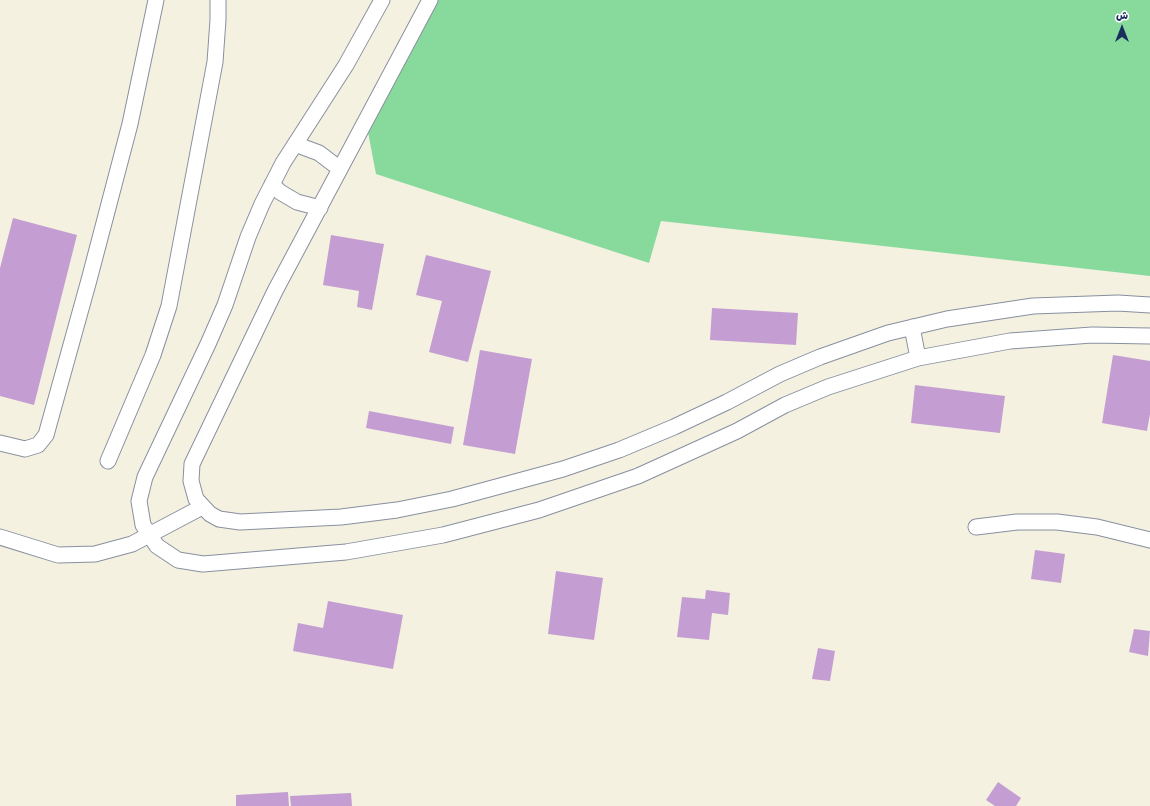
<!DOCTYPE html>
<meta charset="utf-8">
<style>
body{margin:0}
#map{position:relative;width:1150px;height:806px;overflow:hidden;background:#f4f1e0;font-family:"Shantell Sans","Playpen Sans Arabic",sans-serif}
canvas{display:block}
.north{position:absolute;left:1102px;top:8px;width:40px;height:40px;-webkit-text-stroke:3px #fff;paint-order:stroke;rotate:0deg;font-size:11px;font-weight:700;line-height:16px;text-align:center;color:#1b2f5e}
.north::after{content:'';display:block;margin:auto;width:14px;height:18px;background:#1b2f5e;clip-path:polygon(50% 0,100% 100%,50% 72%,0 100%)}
</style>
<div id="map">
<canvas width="1150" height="806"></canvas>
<div class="north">ش</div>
</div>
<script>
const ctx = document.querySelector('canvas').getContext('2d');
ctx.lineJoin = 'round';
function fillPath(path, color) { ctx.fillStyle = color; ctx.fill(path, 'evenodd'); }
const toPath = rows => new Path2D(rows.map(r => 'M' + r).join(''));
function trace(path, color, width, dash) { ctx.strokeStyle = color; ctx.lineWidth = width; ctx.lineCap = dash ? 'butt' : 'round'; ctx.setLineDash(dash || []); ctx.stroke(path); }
fillPath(toPath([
 [431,0,1150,0,1150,276,661,221,649,263,376,174,367,127]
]), '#87da9c');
fillPath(toPath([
 [13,218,77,235,34,405,0,396,0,268],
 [331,235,384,244,372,310,357,307,359,291,323,285],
 [426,255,491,271,468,362,429,352,442,301,416,295],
 [712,308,798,313,796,345,710,340],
 [480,350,532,359,515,454,463,445],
 [1113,355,1150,361,1150,414,1147,431,1102,423],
 [915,385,1005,396,1000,433,911,423],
 [369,411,454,427,451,444,366,428],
 [1035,550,1065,554,1061,583,1031,579],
 [556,571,603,578,594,640,548,634],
 [706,590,730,593,728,615,712,613,709,640,677,637,682,597,705,599],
 [328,601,403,615,393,669,293,651,298,623,323,628],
 [1134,629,1150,631,1148,656,1129,652],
 [818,648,835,651,830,681,812,679],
 [998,782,1021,798,1016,806,995,806,986,800],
 [288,792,289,806,236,806,236,795],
 [351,793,352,806,291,806,290,796]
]), '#c49ed2');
const minor = toPath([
 [382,0,346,65,283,163,262,204,248,237,225,305,208,344,145,477,139,501,143,525,157,546,178,560,203,564,346,552,443,535,539,510,638,476,737,431,785,405,828,387,918,358,1010,341,1092,335,1150,336],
 [430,0,275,291,192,464,191,481,196,499,210,514,219,519,240,522,341,517,397,510,452,499,563,469,619,450,674,427,727,402,780,374,820,357,888,333,947,319,1033,306,1118,303,1150,305],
 [295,144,319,153,340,169],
 [272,184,280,192,297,202,320,208],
 [912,327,918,358],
 [0,443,25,449,38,445,46,435,89,280,130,124,156,0],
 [108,461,153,355,169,306,215,62,218,20,218,0],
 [976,527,1017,522,1057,522,1097,527,1150,540],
 [0,537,58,555,95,554,132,544,202,507]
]);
trace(minor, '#88909f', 17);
trace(minor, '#fff', 15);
</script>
